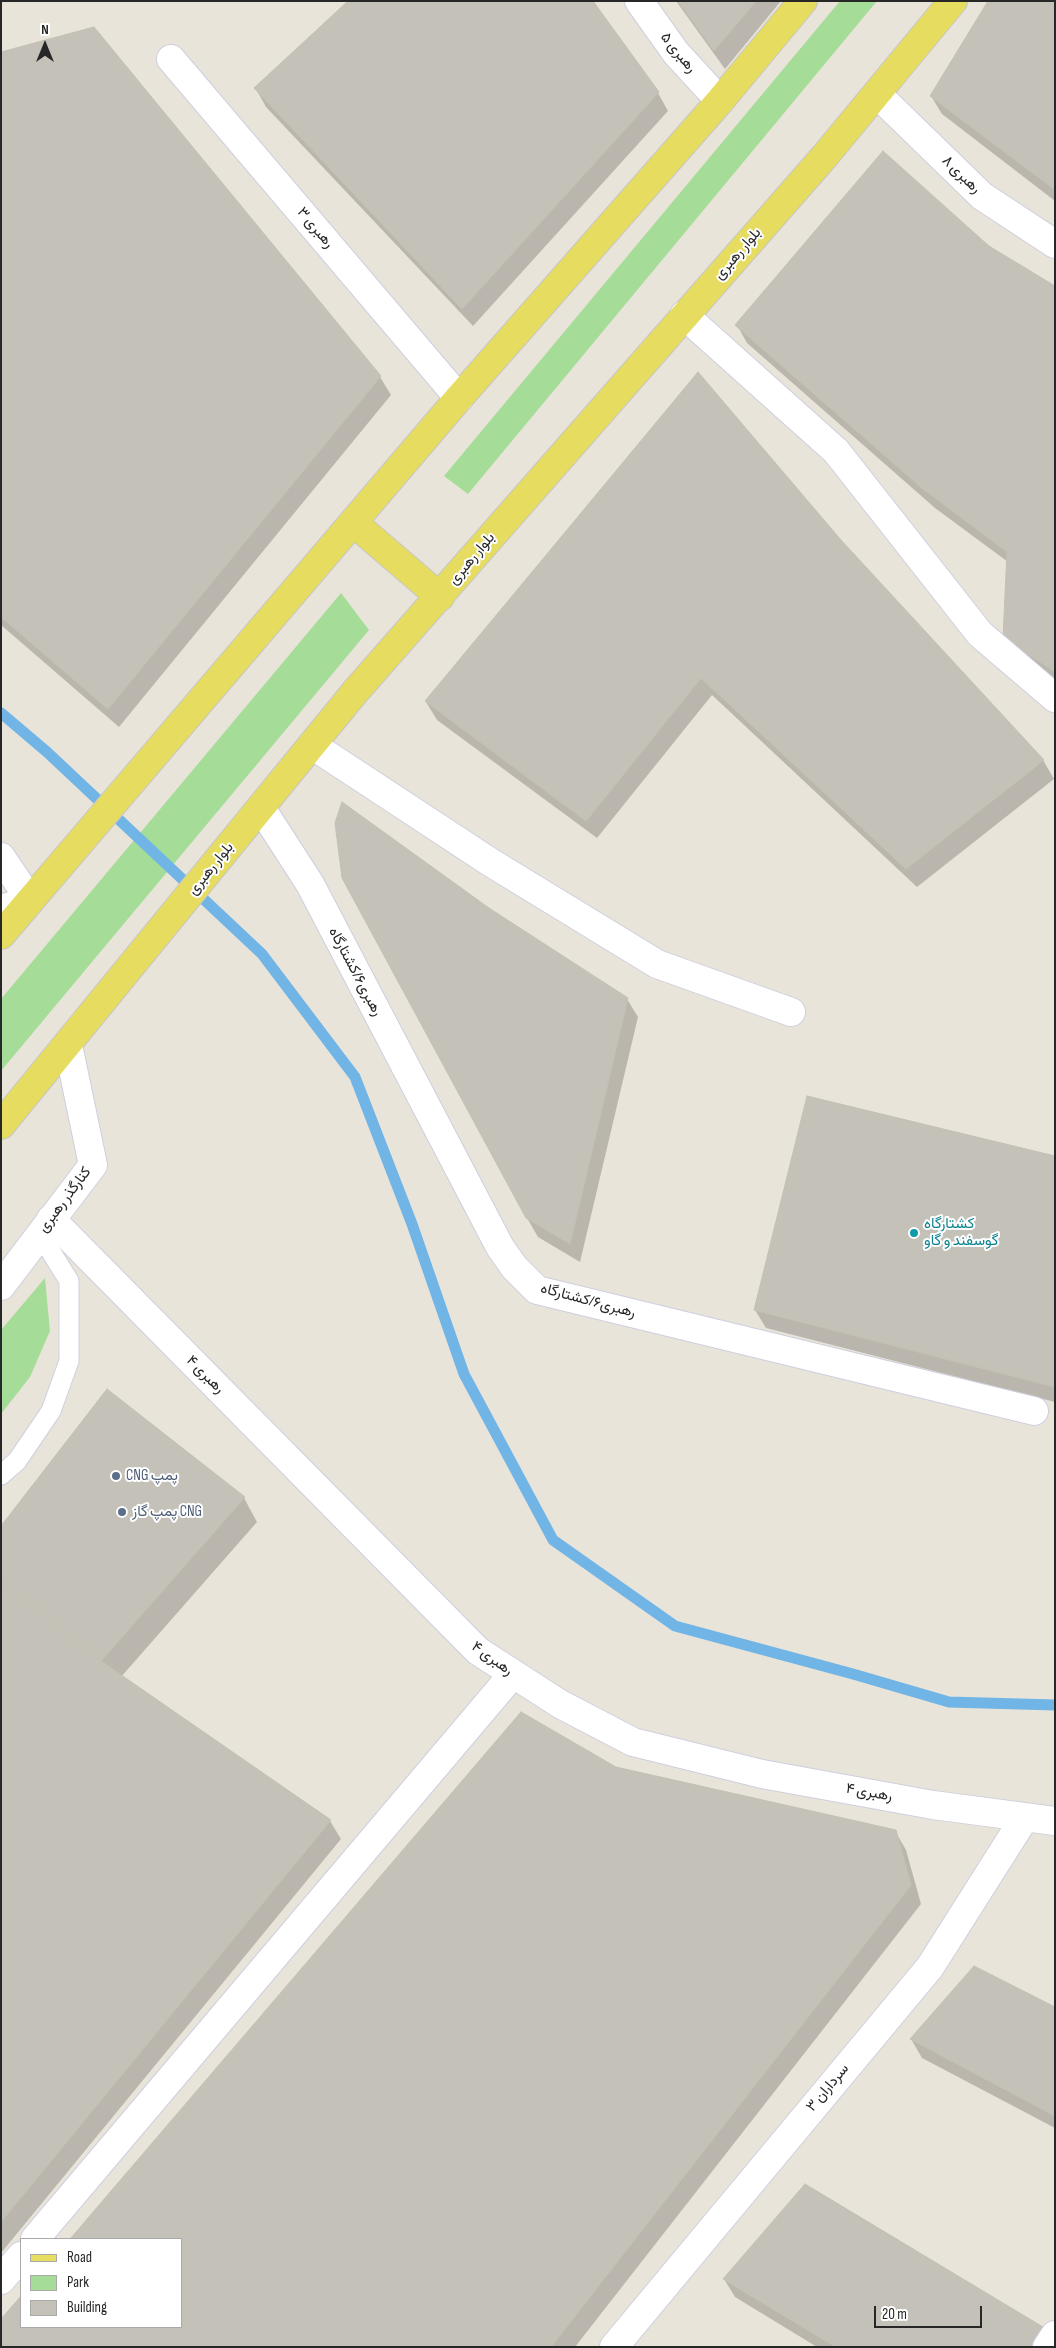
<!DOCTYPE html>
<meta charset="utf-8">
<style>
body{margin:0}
#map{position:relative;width:1056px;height:2348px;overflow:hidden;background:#e9e4d9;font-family:"Sofia Sans Condensed",sans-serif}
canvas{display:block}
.frame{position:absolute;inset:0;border:2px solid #272727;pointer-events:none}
.legend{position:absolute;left:20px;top:2238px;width:162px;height:90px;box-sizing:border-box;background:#fff;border:1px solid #a9a9a9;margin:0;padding:6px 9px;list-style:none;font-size:15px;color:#272727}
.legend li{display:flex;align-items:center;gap:10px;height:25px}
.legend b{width:25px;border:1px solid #a9a9a9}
.north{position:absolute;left:20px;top:20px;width:50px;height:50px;-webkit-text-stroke:4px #fff;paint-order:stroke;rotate:0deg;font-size:14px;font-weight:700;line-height:20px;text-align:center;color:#272727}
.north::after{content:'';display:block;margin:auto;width:18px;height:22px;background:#272727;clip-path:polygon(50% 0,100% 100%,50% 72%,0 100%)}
.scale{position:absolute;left:874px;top:2306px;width:108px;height:22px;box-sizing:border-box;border:2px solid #272727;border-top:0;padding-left:6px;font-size:15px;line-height:18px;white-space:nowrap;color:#272727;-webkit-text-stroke:4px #fff;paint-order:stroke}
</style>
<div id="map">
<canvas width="1056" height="2348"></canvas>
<div class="frame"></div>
<ul class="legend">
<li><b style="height:6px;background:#e6dc60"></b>Road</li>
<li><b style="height:14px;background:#a5dd98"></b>Park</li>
<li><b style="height:14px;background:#c4c1b9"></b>Building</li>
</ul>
<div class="north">N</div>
<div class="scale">20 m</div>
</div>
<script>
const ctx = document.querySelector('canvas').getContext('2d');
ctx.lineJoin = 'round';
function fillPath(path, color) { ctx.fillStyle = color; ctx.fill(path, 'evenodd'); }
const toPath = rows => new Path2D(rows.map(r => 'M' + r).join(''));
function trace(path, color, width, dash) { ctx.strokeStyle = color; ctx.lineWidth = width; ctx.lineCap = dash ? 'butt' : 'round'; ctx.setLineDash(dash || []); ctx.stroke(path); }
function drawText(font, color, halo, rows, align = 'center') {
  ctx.font = font + ' "Sofia Sans Condensed",Vazirmatn,sans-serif'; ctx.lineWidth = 4; ctx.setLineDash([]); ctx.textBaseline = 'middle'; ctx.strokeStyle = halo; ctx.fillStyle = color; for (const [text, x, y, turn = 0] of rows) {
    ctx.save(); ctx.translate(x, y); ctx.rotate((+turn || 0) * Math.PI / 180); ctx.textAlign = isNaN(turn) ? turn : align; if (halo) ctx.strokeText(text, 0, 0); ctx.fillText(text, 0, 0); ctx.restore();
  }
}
fillPath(toPath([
 [840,1,877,1,468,494,444,476],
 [341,593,369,630,1,1071,1,999],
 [45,1278,50,1331,30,1377,1,1414,1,1330]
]), '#a5dd98');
fillPath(toPath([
 [676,1,781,1,725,69],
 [1055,1,1055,201,942,114,931,96],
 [1,53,380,377,391,395,119,727,1,625],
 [256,89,658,93,668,111,473,326,266,107],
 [988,247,1055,287,1055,682,1015,656,1008,562,935,508,747,343,737,325],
 [840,541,1043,760,1054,779,917,887,712,695,597,838,437,720,426,702],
 [488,909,627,999,638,1017,580,1262,538,1237,527,1218],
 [1055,1157,1055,1402,766,1328,755,1310],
 [244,1498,257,1522,121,1677,330,1821,341,1839,1,2253,1,1528],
 [521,1714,616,1768,895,1831,906,1850,921,1904,575,2347,1,2347,1,2321,21,2298,21,2327,181,2327,181,2239,71,2239],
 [1055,2008,1055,2128,922,2058,911,2039],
 [724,2279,1055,2347,817,2347,735,2297]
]), '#0003');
trace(toPath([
 [1,713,47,752,262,954,355,1077,412,1224,464,1374,553,1540,675,1626,853,1674,949,1702,1055,1705]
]), '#71b4e6', 11);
const building = toPath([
 [348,1,593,1,659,92,462,309,254,88,348,1],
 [678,1,756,1,714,51,678,1],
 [988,1,1055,1,1055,190,930,96,988,1],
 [94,27,381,376,108,709,1,617,1,52,94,27],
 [883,151,989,246,1055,286,1055,672,1003,638,1007,552,923,489,735,325,883,151],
 [698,372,841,540,1044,760,906,869,701,678,586,821,425,701,698,372],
 [342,802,489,908,628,998,570,1244,526,1218,342,878,335,823,342,802],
 [807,1096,1055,1156,1055,1387,754,1310,807,1096],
 [107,1389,245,1497,101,1661,1,1581,1,1526,107,1389],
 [1,1581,101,1661,331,1820,1,2222,1,1581],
 [521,1712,616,1767,896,1830,911,1885,551,2347,1,2347,1,2319,21,2296,21,2327,181,2327,181,2239,70,2239,521,1712],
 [974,1966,1055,2007,1055,2116,910,2039,974,1966],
 [805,2184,1048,2330,1036,2347,836,2347,723,2279,805,2184]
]);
fillPath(building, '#c4c1b9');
trace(building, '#c3c0b3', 1);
const lane = toPath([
 [1,1475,17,1461,51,1411,69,1361,69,1281,40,1234]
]);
const street = toPath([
 [639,1,676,53,720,101],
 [171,59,459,398],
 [877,94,982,196,1055,244],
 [684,315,836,451,980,634,1055,698],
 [312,745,490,862,657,964,791,1012],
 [261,808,310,884,500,1247,514,1267,537,1290,1034,1411],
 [1,857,30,900],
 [51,1219,478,1651,560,1704,633,1742,762,1774,933,1805,1055,1821],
 [35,2239,513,1674],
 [1,2280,21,2256],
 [614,2347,930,1967,1025,1817],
 [1047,2347,1055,2335]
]);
const secondary = toPath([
 [1,909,30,900],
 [1,1286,93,1165,68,1045]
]);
const primary = toPath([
 [354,523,440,597],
 [1,935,459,398,720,101,803,1],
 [1,1125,355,692,824,157,953,1]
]);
trace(lane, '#cecfdf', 21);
trace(street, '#cecfdf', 30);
trace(secondary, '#cecfdf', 30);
trace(primary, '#c7c7c7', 30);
trace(lane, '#fff', 19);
trace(street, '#fff', 28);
trace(secondary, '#fff', 28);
trace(primary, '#e6dc60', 28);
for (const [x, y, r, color] of [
 [914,1233,5,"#0f9aa8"],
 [116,1476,5,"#5c6f8a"],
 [122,1512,5,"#5c6f8a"]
]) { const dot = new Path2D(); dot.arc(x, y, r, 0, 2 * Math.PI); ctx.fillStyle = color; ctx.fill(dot); trace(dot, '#fff', 2); }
drawText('15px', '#272727', '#fff', [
 ["رهبری ۵",678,53,51],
 ["رهبری ۸",961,175,44],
 ["رهبری ۳",315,228,50],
 ["بلوار رهبری",738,254,-49],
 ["بلوار رهبری",472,559,-50],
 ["بلوار رهبری",211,869,-51],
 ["رهبری۶/کشتارگاه",355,972,62],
 ["کنارگذر رهبری",65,1200,-53],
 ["رهبری۶/کشتارگاه",588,1301,15],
 ["رهبری ۴",205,1375,45],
 ["رهبری ۴",492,1659,36],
 ["رهبری ۴",869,1793,10],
 ["سرداران ۳",828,2088,-50]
]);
drawText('15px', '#0d838f', '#fff', [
 ["کشتارگاه",924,1224],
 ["گوسفند و گاو",924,1241]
], 'left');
drawText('15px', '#4e5e75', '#fff', [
 ["CNG پمپ",126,1476],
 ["پمپ گاز CNG",132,1512]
], 'left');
</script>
